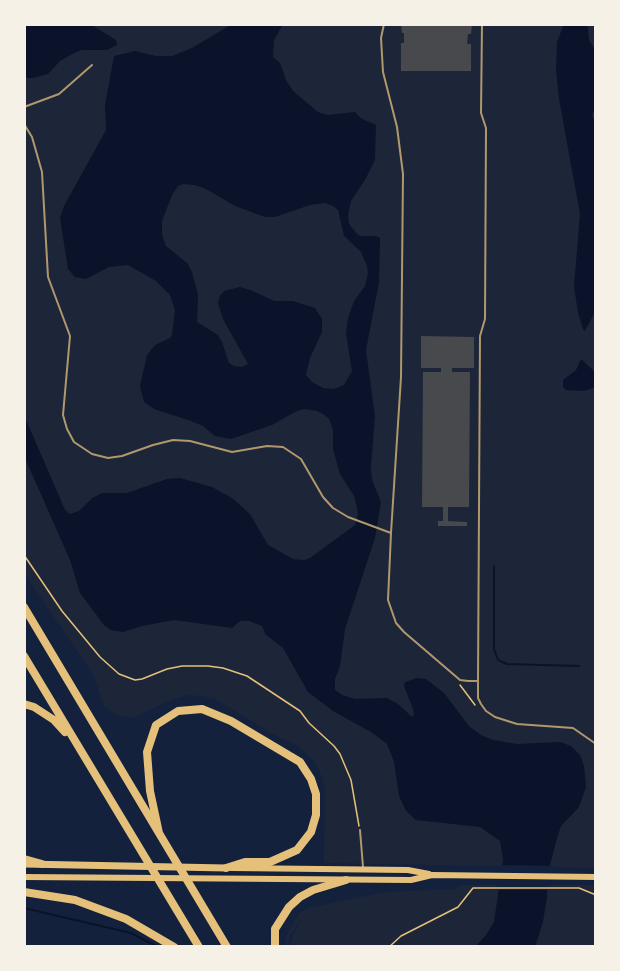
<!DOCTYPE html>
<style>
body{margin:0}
#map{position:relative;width:620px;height:971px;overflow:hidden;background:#14213d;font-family:"Asap Condensed",sans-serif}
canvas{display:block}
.frame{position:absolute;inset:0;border:26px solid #f6f1e7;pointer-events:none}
</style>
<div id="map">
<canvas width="620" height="971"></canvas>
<div class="frame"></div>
</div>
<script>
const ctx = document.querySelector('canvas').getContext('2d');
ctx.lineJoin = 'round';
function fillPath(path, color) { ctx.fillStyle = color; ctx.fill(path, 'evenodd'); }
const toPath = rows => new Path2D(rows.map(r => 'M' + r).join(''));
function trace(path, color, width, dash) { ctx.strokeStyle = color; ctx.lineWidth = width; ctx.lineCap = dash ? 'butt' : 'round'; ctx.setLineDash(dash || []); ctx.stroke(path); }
fillPath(toPath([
 [24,24,596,24,596,868,324,863,325,790,322,777,315,762,298,746,271,733,215,699,201,696,188,695,173,699,133,718,116,715,104,706,95,679,88,667,24,573],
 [460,885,596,885,596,947,290,947,293,935,303,918,290,936,288,947,284,947,287,935,293,923,300,913,308,908,385,892,457,889]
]), '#1d2539');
fillPath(toPath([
 [24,24,90,24,116,40,117,45,107,50,82,50,76,52,60,61,48,74,33,78,26,78,24,77],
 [232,24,283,24,274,40,273,57,280,63,286,80,293,91,318,112,328,115,355,112,362,119,376,125,375,160,365,180,351,201,348,215,349,224,358,235,362,236,376,236,380,238,379,282,366,350,375,416,371,468,372,480,381,502,375,538,345,629,340,666,335,679,335,690,342,695,355,699,387,698,398,704,412,717,414,715,413,709,404,686,405,682,417,678,426,679,444,693,469,726,481,735,493,740,517,744,560,742,571,746,580,755,584,766,586,787,579,807,561,826,557,838,548,873,547,897,543,922,535,947,475,947,486,935,494,922,503,860,500,841,480,827,416,820,406,811,399,796,394,762,387,744,371,732,333,711,308,692,283,648,265,634,262,626,249,621,240,621,232,628,174,620,142,626,123,632,111,630,104,625,80,593,70,560,24,456,24,415,65,510,70,514,79,511,92,498,102,493,127,493,167,479,180,478,212,487,232,498,250,514,268,545,293,559,304,560,310,558,355,525,358,515,357,508,354,496,340,474,333,449,333,430,329,419,323,414,317,411,304,409,295,412,272,425,231,439,215,436,203,426,191,421,154,409,144,402,140,386,147,355,155,345,170,338,172,335,175,310,170,295,156,281,128,265,109,267,86,279,75,277,68,269,60,218,64,206,106,130,105,105,114,56,135,51,156,56,172,56,192,48],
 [183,184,195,185,206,189,235,206,265,217,275,217,310,205,325,203,333,206,338,210,344,236,361,252,367,266,368,273,365,286,354,301,348,318,346,334,352,371,344,385,334,389,323,388,312,382,306,375,310,358,322,332,322,319,315,308,293,301,274,301,253,291,240,287,224,291,220,296,218,303,223,319,248,364,242,367,234,366,229,363,222,342,218,335,197,322,198,295,192,272,187,263,166,246,162,235,162,221,172,195,178,186],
 [564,24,585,24,588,28,589,40,596,52,596,106,592,115,596,124,596,310,585,331,583,329,578,313,574,286,580,214,559,99,556,69,557,42],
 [581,359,596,373,596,387,584,391,566,390,563,387,563,380,576,370]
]), '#0b132b');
fillPath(toPath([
 [499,865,553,866,550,890,496,890]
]), '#14213d');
trace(toPath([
 [494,566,494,649,498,660,507,664,579,666],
 [24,908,131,933,158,947]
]), '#0b132b', 2);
fillPath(toPath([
 [401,24,472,24,471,34,468,34,467,44,471,44,471,71,401,71,401,43,404,43,404,33,402,33],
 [421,336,474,337,474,368,452,368,452,372,470,372,469,507,448,507,448,521,467,522,467,526,438,526,438,521,443,521,443,507,422,507,423,372,441,372,441,368,421,368]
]), '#48494c');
trace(toPath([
 [24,555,62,611,100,657,119,674,135,680,142,679,167,669,182,666,208,666,223,668,247,676,300,711,309,723,334,746,340,754,351,780,359,826],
 [460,685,475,705],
 [389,947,401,936,458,907,473,888,579,888,596,895]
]), '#e5c07b', 1.5);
trace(toPath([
 [384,24,381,38,383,72,397,127,403,174,401,377,391,533,388,600,396,623,404,632,460,680,468,681,478,681,480,336,485,319,486,128,481,113,482,24],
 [24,107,59,94,92,65],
 [24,124,32,137,42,172,48,277,70,336,63,415,67,429,74,442,92,454,108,458,122,456,153,445,173,440,190,441,232,452,267,446,283,447,301,459,323,497,333,508,348,517,391,533],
 [478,682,478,698,481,704,486,711,495,717,517,724,573,728,596,744],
 [360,830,363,867]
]), '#b1986c', 2);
trace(toPath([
 [232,868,408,870,429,874],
 [24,877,411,880,432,875,596,877]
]), '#e5c07b', 6);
trace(toPath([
 [24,864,226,868]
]), '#e5c07b', 7);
trace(toPath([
 [24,607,227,947],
 [24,656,199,947],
 [24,704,34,707,54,720,65,732],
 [159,833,150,791,147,752,156,725,178,711,202,709,231,721,300,762,311,779,316,794,316,815,311,832,297,850,270,862,245,862,226,868],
 [24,859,42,864],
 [24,892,75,900,126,919,174,947],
 [275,947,275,929,289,907,300,897,313,890,346,880]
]), '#e5c07b', 8);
</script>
